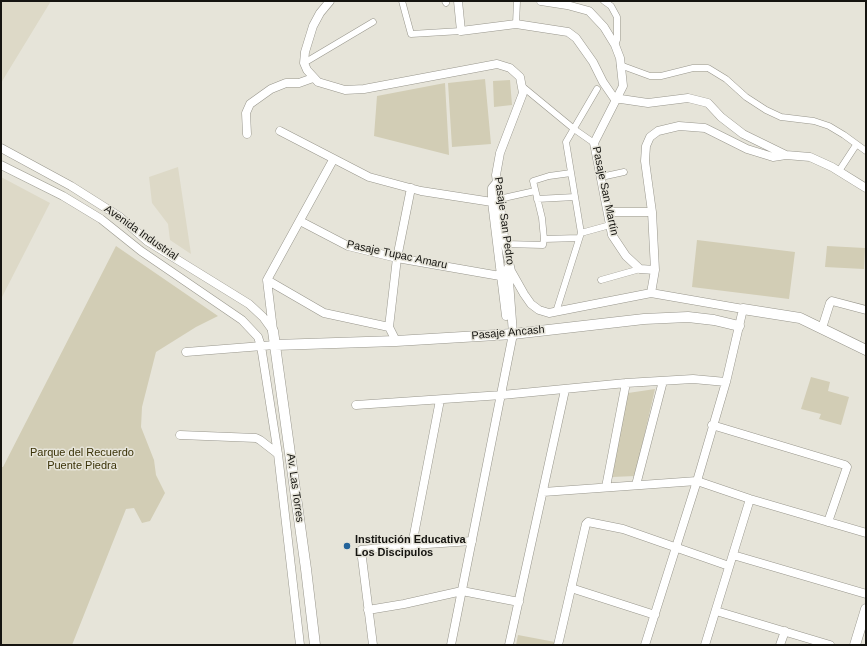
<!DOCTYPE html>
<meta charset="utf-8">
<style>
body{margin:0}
#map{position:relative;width:867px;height:646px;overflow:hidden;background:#e6e4d9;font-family:Arial,sans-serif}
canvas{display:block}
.frame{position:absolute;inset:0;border:2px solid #151410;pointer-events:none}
</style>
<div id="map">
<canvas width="867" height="646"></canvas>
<div class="frame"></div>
</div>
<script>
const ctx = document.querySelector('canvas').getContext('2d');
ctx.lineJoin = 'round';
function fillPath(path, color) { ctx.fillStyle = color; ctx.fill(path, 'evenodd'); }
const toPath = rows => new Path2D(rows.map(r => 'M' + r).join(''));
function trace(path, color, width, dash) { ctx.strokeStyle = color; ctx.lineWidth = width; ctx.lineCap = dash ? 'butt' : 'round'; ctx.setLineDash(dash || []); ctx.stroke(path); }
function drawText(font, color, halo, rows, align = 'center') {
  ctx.font = font + ' Arial,sans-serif'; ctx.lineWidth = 3; ctx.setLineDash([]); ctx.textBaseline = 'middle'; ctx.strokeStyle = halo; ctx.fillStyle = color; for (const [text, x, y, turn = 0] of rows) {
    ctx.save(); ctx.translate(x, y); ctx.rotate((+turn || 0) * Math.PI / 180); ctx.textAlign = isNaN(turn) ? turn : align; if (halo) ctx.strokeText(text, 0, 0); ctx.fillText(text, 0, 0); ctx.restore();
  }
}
fillPath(toPath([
 [1,1,51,1,1,83],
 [178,167,191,254,170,240,168,224,152,203,149,177],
 [1,177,50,203,1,299]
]), '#ddd9c7');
fillPath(toPath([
 [485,79,491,144,452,147,448,83],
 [510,80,512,105,494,107,493,81],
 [445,83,449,155,374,136,377,96],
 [697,240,795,252,789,299,692,287],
 [116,246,218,316,196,327,156,352,142,407,141,427,154,460,156,475,165,493,150,521,142,523,134,508,126,509,72,645,1,645,1,467,3,467],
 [827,246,865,248,864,269,825,267],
 [811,377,830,382,828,391,849,397,841,425,819,419,821,414,801,409],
 [655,389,635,476,612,477,628,393],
 [518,635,555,642,554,645,516,645]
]), '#d2cdb5');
const pedestrian = toPath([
 [402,1,411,34,461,31],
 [445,1,446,3],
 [604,1,611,6,617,17,617,40,615,45],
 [516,24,517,1],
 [304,63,373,22],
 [620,65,650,76,661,76,693,68,708,68,726,79,746,97,766,110,781,117,814,121,829,126,844,135,866,151],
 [523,87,574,129,594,143],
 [839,171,856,145],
 [601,177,624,172],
 [499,199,535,191],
 [537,199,575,197],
 [581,233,610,225],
 [544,239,542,218,533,181,549,176,571,173],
 [505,244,543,245,544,239,579,238],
 [601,280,640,269],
 [556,312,581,233,566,142,597,89]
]);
const minor = toPath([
 [330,1,320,13,313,26,305,52,304,63,307,70,318,82,345,90,364,89,497,64,510,68,520,77,523,93,500,153,496,175,505,244,511,271,524,294,531,304,539,310,549,313,651,293,743,309,726,382,697,481,645,645],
 [458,1,461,31,516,24,568,32,576,38,593,62,603,82,614,98,648,103,688,98,708,103,721,117,743,134,786,155],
 [541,1,567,5,589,11,604,27,615,45,620,58,623,86,594,143,612,235,626,256,640,269,655,270],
 [280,131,369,177,421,191,492,202],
 [247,134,246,113,250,104,271,89,286,83,299,83,313,78],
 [1,148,71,186,120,217,147,241,249,304,263,317,273,331],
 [1,165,63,196,101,219,141,251,242,320,258,337,261,346,278,454,300,645],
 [497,182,492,188,492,202,506,316],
 [608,212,652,212],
 [300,221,348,246,397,258,500,276],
 [267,280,324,313,389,327,396,341],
 [651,293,655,270,652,212,645,161,646,146,650,137,658,131,679,126,705,128,747,149,773,157,786,155,810,157,832,167,866,188],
 [389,327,397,258,411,188],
 [822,328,830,303,832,301,866,310],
 [273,330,267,280,333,160],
 [186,352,275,345],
 [356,405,502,395,626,383,693,379,726,382],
 [712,425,845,465,847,467,828,522],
 [180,435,256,438,260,440,278,454],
 [636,485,663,381],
 [606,487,626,383],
 [543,492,697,481,750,499,866,533],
 [412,545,440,400],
 [733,555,866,594],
 [571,588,655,615],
 [368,610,404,604,462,591,519,602],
 [716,611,830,645],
 [373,645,361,550,412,545,472,541],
 [451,645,513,334,508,268],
 [509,645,565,390],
 [558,645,586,524,588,522,623,529,729,566],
 [705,645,750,499],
 [780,645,785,631]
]);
const tertiary = toPath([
 [743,309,800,318,866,350],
 [273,331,306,569,315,645],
 [275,345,396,341,513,334,644,319,688,317,714,320,739,326],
 [855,645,866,609]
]);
trace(pedestrian, '#98968c', 7);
trace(minor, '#98968c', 9);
trace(tertiary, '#98968c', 11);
trace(pedestrian, '#fff', 6);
trace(minor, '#fff', 8);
trace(tertiary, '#fff', 10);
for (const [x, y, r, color] of [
 [347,546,4,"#236399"]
]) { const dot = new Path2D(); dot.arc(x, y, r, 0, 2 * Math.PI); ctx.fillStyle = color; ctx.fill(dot); trace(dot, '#e6e4d9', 1.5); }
drawText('11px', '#151410', '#e6e4d9', [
 ["Pasaje San Martín",605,191,78],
 ["Pasaje San Pedro",504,221,82],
 ["Avenida Industrial",141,233,35],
 ["Pasaje Tupac Amaru",397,255,12],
 ["Pasaje Ancash",508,333,-5],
 ["Av. Las Torres",295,488,82]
]);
drawText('11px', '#3a3207', '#e6e4d9', [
 ["Parque del Recuerdo",82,453],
 ["Puente Piedra",82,466]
]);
drawText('bold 11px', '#151410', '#e6e4d9', [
 ["Institución Educativa",355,540],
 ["Los Discipulos",355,553]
], 'left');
</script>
